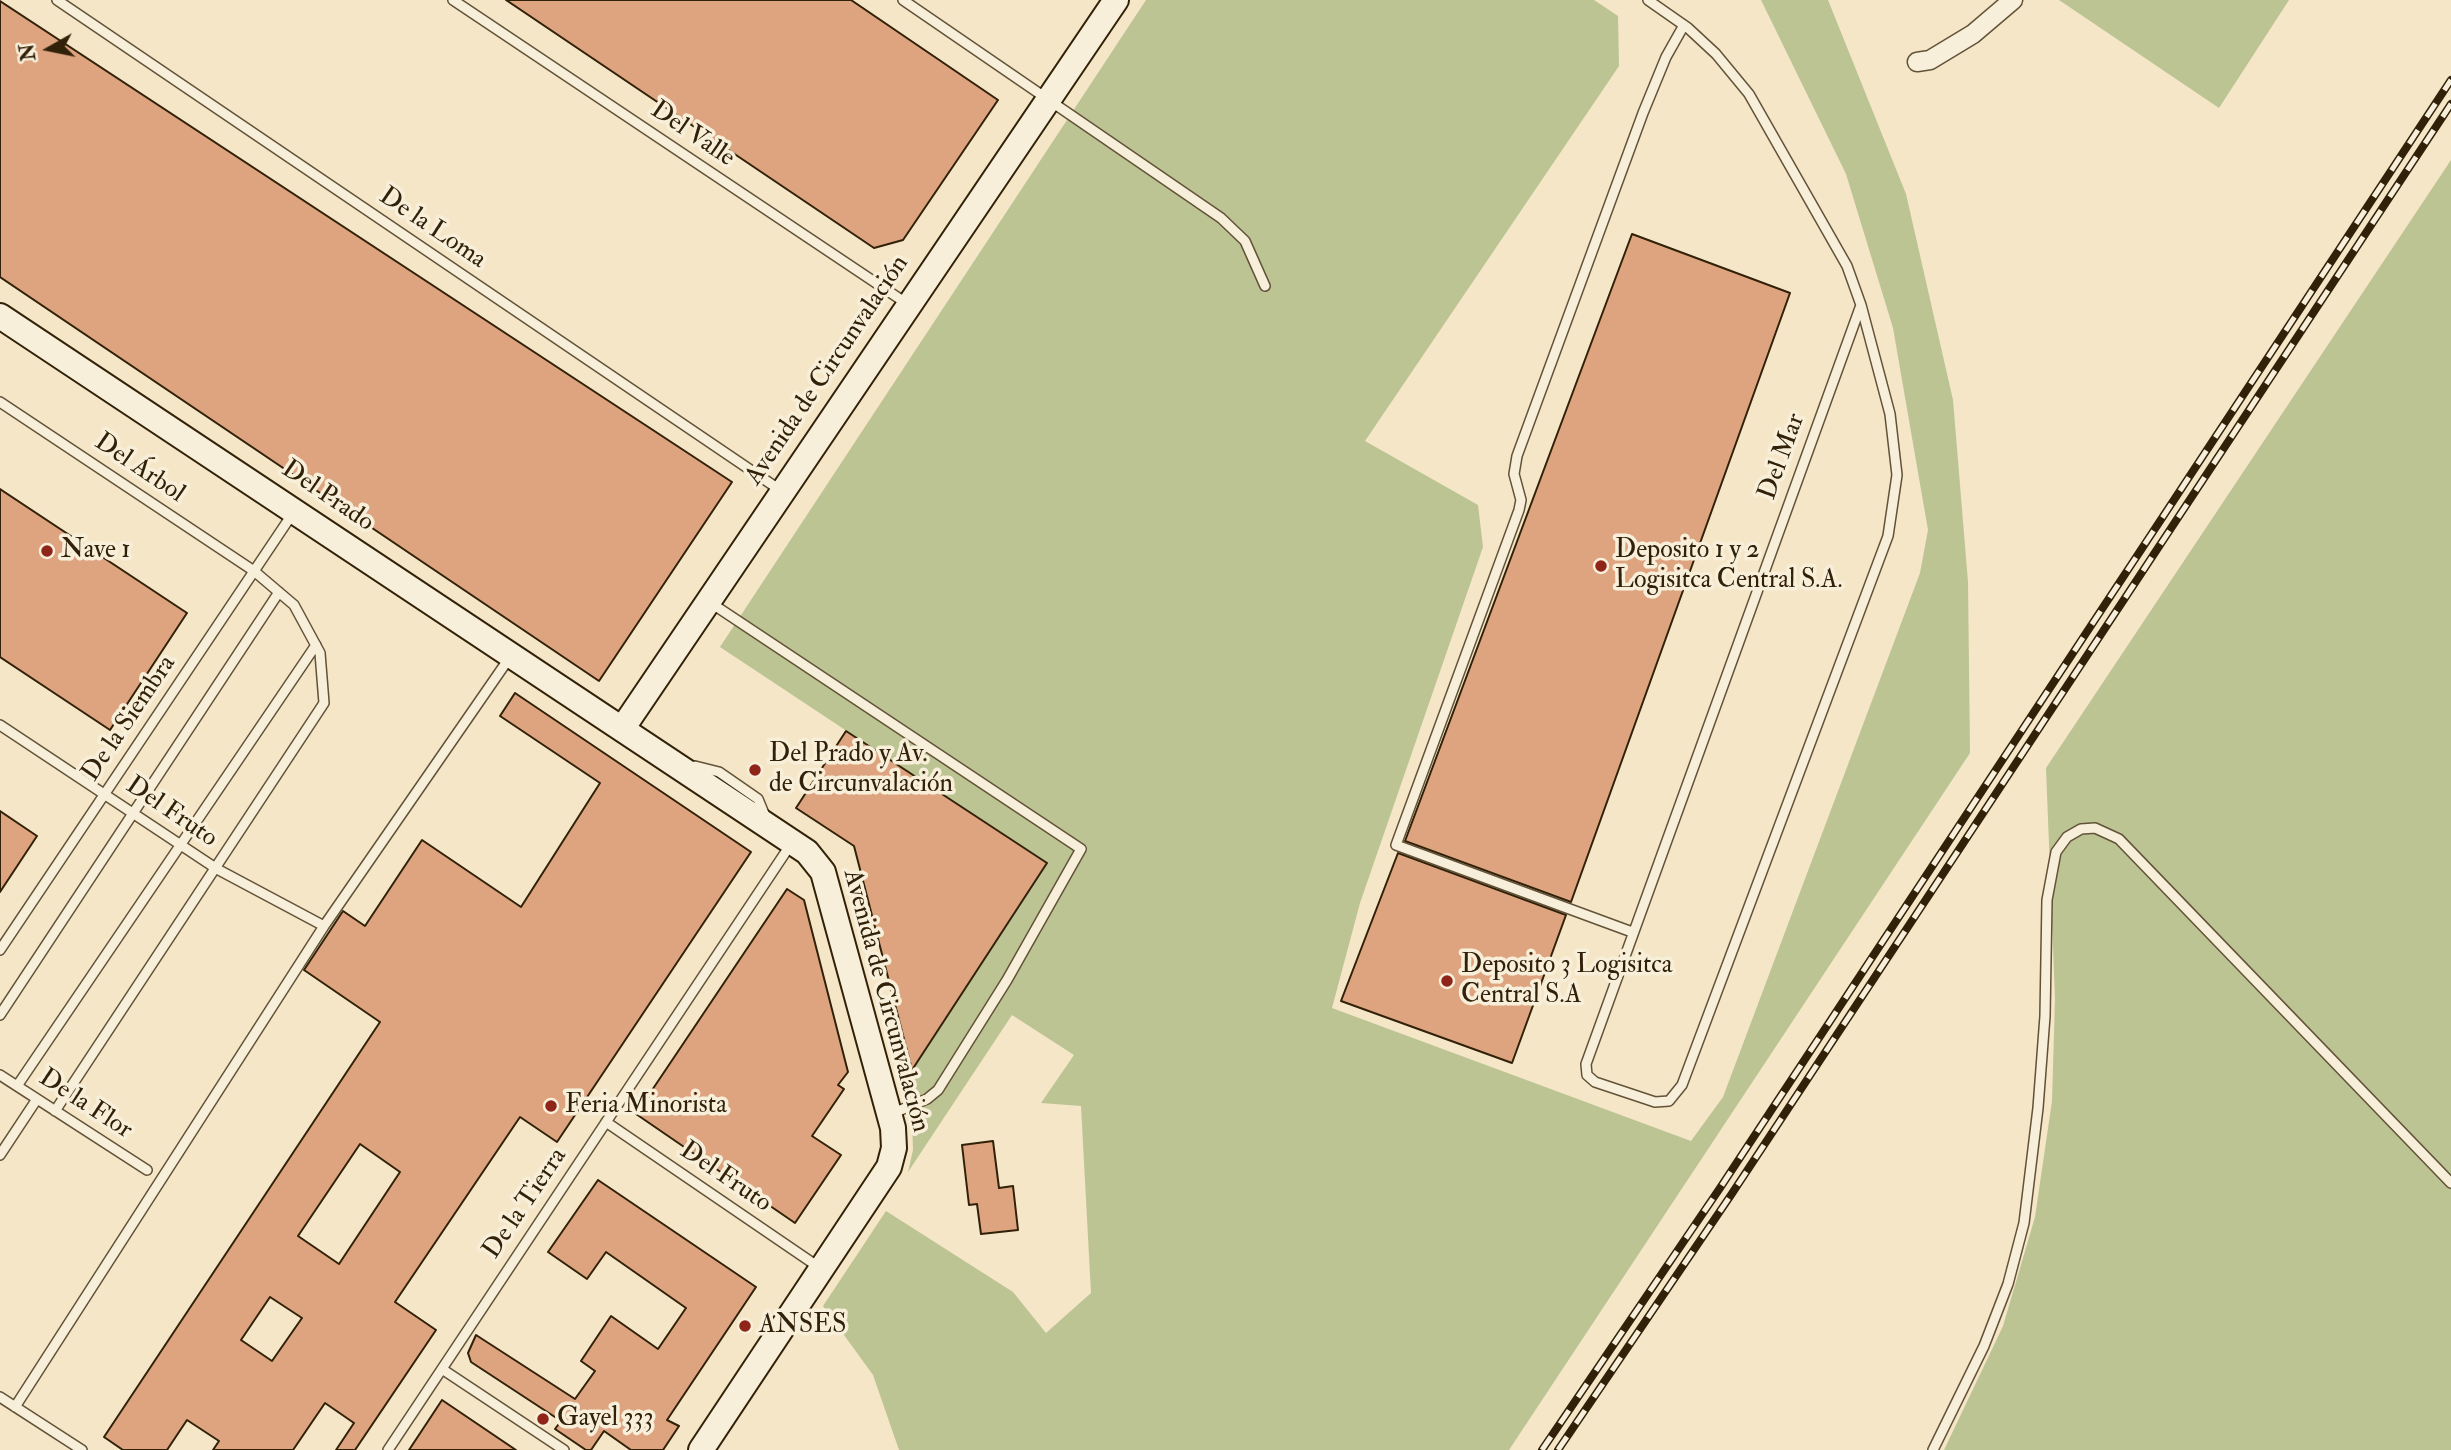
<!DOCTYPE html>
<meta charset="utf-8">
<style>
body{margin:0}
#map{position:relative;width:2451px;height:1450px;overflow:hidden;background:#f4e6c6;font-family:"IM FELL Double Pica",serif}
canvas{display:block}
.north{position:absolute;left:14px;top:14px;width:70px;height:70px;-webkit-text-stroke:5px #f8efda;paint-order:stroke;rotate:261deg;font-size:19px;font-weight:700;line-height:28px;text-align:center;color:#312108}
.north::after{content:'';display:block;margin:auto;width:24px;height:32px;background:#312108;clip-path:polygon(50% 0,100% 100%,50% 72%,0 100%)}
</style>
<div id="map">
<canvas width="2451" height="1450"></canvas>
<div class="north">N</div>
</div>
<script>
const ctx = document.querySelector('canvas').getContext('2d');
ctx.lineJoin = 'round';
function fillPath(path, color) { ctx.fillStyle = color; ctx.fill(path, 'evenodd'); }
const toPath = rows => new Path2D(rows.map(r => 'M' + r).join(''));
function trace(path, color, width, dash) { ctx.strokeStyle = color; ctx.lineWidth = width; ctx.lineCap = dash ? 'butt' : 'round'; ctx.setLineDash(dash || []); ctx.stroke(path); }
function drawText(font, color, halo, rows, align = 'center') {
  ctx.font = font + ' "IM FELL Double Pica",serif'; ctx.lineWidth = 7; ctx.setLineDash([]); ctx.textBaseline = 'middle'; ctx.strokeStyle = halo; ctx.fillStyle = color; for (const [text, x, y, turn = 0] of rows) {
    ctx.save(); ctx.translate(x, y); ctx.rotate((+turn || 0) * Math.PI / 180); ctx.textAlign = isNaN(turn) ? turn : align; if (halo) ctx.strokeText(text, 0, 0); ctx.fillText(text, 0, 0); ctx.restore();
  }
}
fillPath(toPath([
 [1146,0,1594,0,1618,16,1619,66,1365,441,1478,505,1483,547,1360,903,1332,1008,1691,1141,1723,1097,1920,573,1928,530,1893,328,1846,174,1761,0,1828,0,1906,194,1953,400,1968,582,1970,753,1509,1450,899,1450,873,1375,823,1306,886,1211,1013,1292,1046,1333,1091,1293,1081,1106,1041,1103,1074,1055,1012,1015,908,1172,913,1150,912,1120,904,1081,1046,863,720,647],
 [2059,0,2289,0,2219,108],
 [2451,160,2451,1450,1944,1450,2003,1326,2035,1217,2052,1101,2055,998,2046,768]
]), '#bcc494');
const building = toPath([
 [506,0,851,0,998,100,903,240,874,248,506,0],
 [0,1,732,482,599,681,0,277,0,1],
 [1632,234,1790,293,1571,902,1405,841,1632,234],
 [0,489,187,613,110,730,0,657,0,489],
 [515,693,751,852,557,1142,520,1117,395,1302,436,1330,355,1450,336,1450,354,1423,325,1403,293,1450,213,1450,219,1441,187,1420,167,1450,123,1450,104,1437,380,1022,304,970,343,911,365,926,422,840,521,907,600,783,500,716,515,693],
 [360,1144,400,1172,339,1264,298,1236,360,1144],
 [270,1297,302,1318,272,1361,241,1340,270,1297],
 [846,731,1047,863,912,1070,854,846,796,808,846,731],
 [0,811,37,836,0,892,0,811],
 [1398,853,1566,915,1512,1063,1341,1001,1398,853],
 [787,889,804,900,848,1072,838,1085,844,1089,812,1136,841,1155,795,1223,636,1114,787,889],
 [993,1141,999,1188,1013,1186,1018,1230,981,1234,977,1204,969,1205,962,1145,993,1141],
 [598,1180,756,1287,667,1420,679,1426,663,1450,631,1450,604,1431,591,1450,586,1450,555,1429,561,1421,471,1362,468,1353,476,1335,575,1399,595,1371,581,1361,611,1316,658,1349,686,1308,606,1252,587,1279,548,1252,598,1180],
 [442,1400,516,1450,409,1450,442,1400]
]);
fillPath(building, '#dea480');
trace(building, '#312108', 2);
const lane = toPath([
 [57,0,783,492],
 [453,0,906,303],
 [903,0,1221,218,1245,241,1265,286],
 [1648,0,1688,28,1716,54,1749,94,1847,266,1861,305,1586,1064,1587,1075,1595,1082,1655,1102,1669,1101,1682,1085,1888,536,1897,475,1890,414,1861,305],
 [0,402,254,571,294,605,320,653,324,703,55,1111],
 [711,603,1081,849,1007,980,938,1090,927,1099,891,1114],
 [0,725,217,869,324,926],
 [695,766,719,772,758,799,765,816],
 [1632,932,1396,845,1519,510,1521,500,1514,474,1517,456,1643,113,1666,57,1684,25],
 [0,950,293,513],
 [0,1015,279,592],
 [0,1075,147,1170],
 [17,1086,316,645],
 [606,1122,820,1268],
 [0,1155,37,1099],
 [442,1369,564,1450],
 [0,1397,82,1450],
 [15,1407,324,926,510,657],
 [388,1450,791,844],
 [1933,1450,1984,1346,2008,1284,2024,1223,2038,1108,2045,1016,2047,900,2056,852,2067,837,2081,829,2095,828,2119,839,2451,1183]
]);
const street = toPath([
 [1917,62,1930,60,1973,34,2013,0]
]);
const secondary = toPath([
 [0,316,807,852,823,872,893,1128,894,1148,889,1167,701,1450],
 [622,729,1116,0]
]);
trace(lane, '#625238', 12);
trace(street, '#625238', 21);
trace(secondary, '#312108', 28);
trace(lane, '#f8efda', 9);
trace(street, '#f8efda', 18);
trace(secondary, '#f8efda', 24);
const rail = toPath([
 [1542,1450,1720,1188,2451,80],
 [1558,1450,1731,1195,2451,104]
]);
trace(rail, '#312108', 8);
trace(rail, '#f8efda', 5, [16]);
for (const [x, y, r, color] of [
 [47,551,7,"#8f2418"],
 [1601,566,7,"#8f2418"],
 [755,770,7,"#8f2418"],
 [1447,981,7,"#8f2418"],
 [551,1106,7,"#8f2418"],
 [745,1326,7,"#8f2418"],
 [543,1419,7,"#8f2418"]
]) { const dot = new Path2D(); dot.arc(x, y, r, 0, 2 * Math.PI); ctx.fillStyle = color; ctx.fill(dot); trace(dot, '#f8efda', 2.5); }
drawText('26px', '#312108', '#f8efda', [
 ["Del Valle",692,135,34],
 ["De la Loma",432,229,34],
 ["Avenida de Circunvalación",828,371,-56],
 ["Del Mar",1783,457,-70],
 ["Del Árbol",139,469,34],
 ["Del Prado",327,497,34],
 ["De la Siembra",130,719,-56],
 ["Del Fruto",171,813,34],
 ["Avenida de Circunvalación",885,1001,75],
 ["De la Flor",85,1105,33],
 ["Del Fruto",725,1178,34],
 ["De la Tierra",526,1204,-56]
]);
drawText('26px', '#312108', '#f8efda', [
 ["Nave 1",61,551],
 ["Deposito 1 y 2",1615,551],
 ["Logisitca Central S.A.",1615,581],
 ["Del Prado y Av.",769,755],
 ["de Circunvalación",769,785],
 ["Deposito 3 Logisitca",1461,966],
 ["Central S.A",1461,996],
 ["Feria Minorista",565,1106],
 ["ANSES",759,1326],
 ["Gayel 333",557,1419]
], 'left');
</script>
